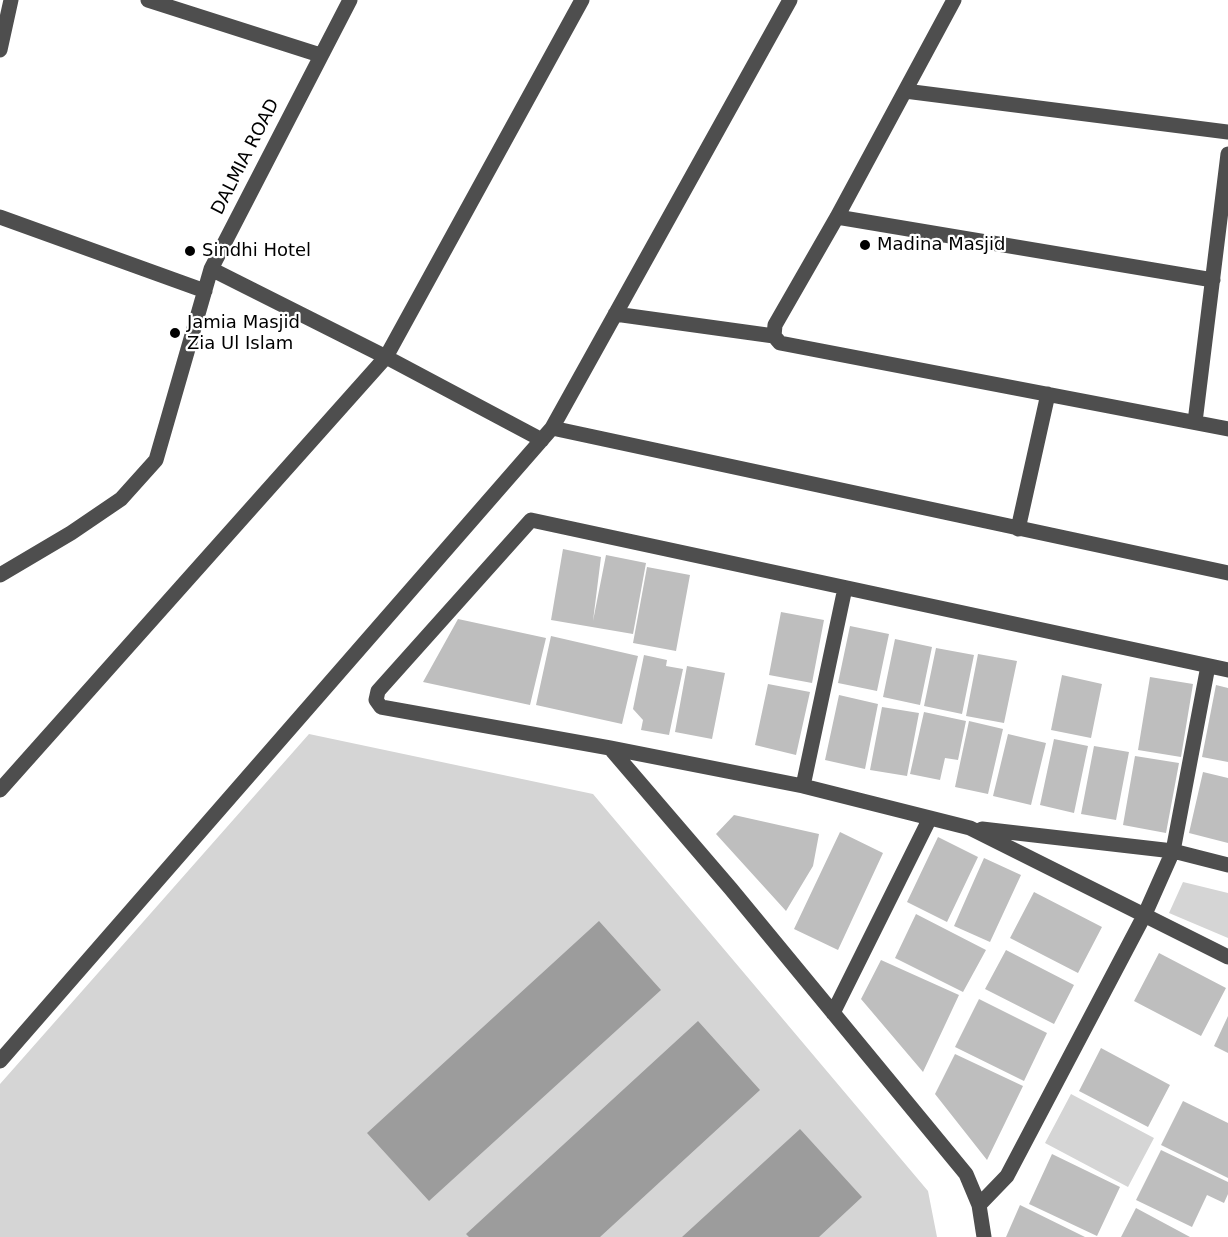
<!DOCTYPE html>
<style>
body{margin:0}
canvas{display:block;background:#fff}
</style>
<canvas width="1228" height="1237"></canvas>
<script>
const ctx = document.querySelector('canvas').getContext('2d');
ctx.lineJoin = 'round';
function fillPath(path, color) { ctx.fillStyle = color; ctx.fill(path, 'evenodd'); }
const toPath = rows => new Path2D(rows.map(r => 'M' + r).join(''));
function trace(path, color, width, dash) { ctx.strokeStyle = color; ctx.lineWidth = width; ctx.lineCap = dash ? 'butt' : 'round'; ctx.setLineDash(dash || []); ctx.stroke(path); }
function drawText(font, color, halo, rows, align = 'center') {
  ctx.font = font + ' "DejaVu Sans",sans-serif'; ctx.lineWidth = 4.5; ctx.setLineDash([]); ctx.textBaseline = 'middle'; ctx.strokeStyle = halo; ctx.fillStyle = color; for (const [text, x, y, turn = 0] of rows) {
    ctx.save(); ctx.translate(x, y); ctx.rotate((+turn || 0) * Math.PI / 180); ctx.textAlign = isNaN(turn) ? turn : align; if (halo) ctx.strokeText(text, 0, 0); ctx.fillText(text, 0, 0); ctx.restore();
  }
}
fillPath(toPath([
 [309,734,593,794,928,1191,937,1237,0,1237,0,1084],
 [1183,882,1228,893,1228,938,1169,913],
 [1071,1094,1154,1138,1128,1187,1045,1143]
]), '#d5d5d5');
fillPath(toPath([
 [599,921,661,990,429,1201,367,1133],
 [698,1021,760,1090,600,1237,469,1237,466,1234],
 [800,1129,862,1197,819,1237,682,1237]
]), '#9c9c9c');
fillPath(toPath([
 [563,549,601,557,593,621,606,555,646,563,633,634,551,620],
 [647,567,690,575,676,651,633,643],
 [781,612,824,620,812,683,769,675],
 [458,619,546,638,530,705,423,682],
 [850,626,889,634,877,691,838,683],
 [551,636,638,656,622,724,536,705],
 [895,639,932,647,920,705,883,697],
 [936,648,974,655,962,714,924,706],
 [978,654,1017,661,1004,723,966,716],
 [644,655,667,660,666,666,683,669,669,735,641,730,643,720,633,709],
 [687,666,725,673,712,739,675,732],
 [1062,675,1102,684,1091,738,1051,730],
 [1150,677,1193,684,1181,757,1138,750],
 [768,684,810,692,796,755,755,745],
 [1216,685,1228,688,1228,762,1202,757],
 [839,695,878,704,865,769,825,760],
 [882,707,919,713,907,776,870,770],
 [924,712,966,721,958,760,945,758,940,780,910,774],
 [969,721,1003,729,988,794,955,787],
 [1008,734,1046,743,1031,805,993,796],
 [1054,739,1088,746,1074,813,1040,805],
 [1094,746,1129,752,1116,820,1081,814],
 [1135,756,1179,763,1166,833,1123,825],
 [1203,772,1228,778,1228,843,1189,833],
 [734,815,819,834,813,866,786,911,716,834],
 [840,832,883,853,838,950,794,929],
 [938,837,978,857,947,922,907,902],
 [984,858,1021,875,990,942,954,926],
 [1034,892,1102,927,1078,973,1010,938],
 [916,914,986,950,963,992,895,958],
 [1006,950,1074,985,1054,1024,985,989],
 [1159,953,1226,988,1201,1036,1134,1001],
 [881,960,959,995,923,1072,861,999],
 [979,999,1047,1033,1024,1081,955,1047],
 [1228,1016,1228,1053,1214,1046],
 [1101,1048,1170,1085,1148,1127,1079,1091],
 [955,1054,1023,1086,987,1160,935,1094],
 [1183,1101,1228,1123,1228,1178,1161,1145],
 [1161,1150,1228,1182,1228,1194,1224,1203,1207,1195,1192,1227,1136,1200],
 [1052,1154,1120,1187,1097,1236,1029,1204],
 [1020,1205,1085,1237,1006,1237],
 [1136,1208,1190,1237,1121,1237]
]), '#bebebe');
trace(toPath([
 [148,0,320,55],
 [0,50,11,0],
 [905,91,1228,132],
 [0,217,205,291],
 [837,217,1213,280],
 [211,269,386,357,542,440],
 [615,314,774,336,780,343,1228,429],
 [774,336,775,325,837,217,954,0],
 [1195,422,1228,154],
 [552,428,1228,573],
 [1018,529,1048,394],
 [0,575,71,533,121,499,156,460,211,269,350,0],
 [1228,670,531,520,378,691,376,700,381,707,610,748,803,786,970,828,1228,957],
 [610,748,731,889,966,1174,979,1205,984,1237],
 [803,786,845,588],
 [0,790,386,357,582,0],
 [982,829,1173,851,1228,865],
 [833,1013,930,818],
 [0,1061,552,428,790,0],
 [979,1205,1007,1176,1145,914,1173,851,1208,666]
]), '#4e4e4e', 15);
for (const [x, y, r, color] of [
 [865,245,6,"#000"],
 [190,251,6,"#000"],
 [175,333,6,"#000"]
]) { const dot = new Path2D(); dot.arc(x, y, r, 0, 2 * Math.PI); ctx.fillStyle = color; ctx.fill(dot); trace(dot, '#fff', 2); }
drawText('18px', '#000', '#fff', [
 ["DALMIA ROAD",246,157,-63]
]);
drawText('18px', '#000', '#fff', [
 ["Madina Masjid",877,245],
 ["Sindhi Hotel",202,251],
 ["Jamia Masjid",187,323],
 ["Zia Ul Islam",187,344]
], 'left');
</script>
